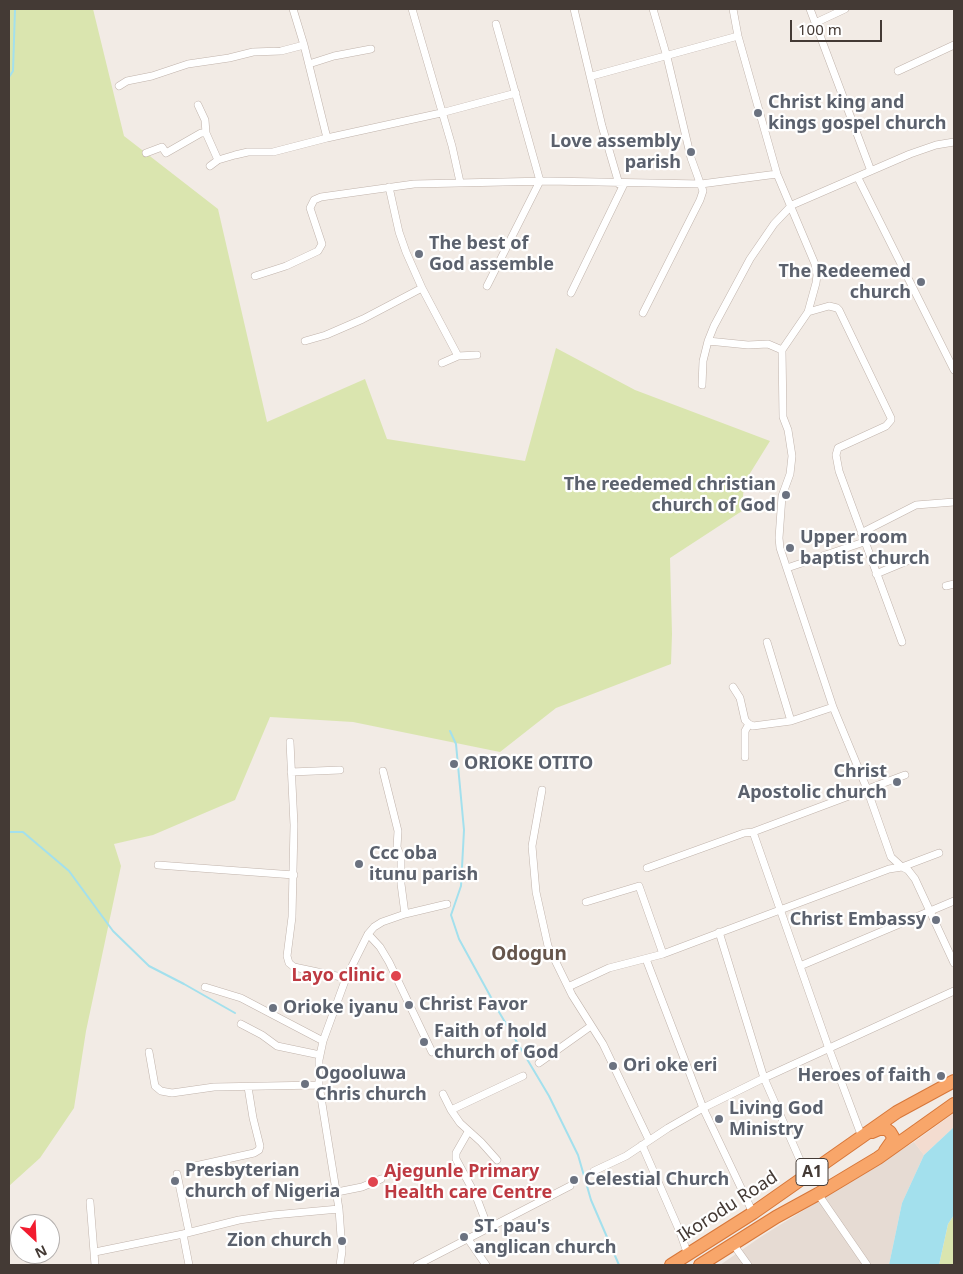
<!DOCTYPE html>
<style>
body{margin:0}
#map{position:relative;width:963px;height:1274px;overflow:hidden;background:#f2ebe5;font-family:"Noto Sans",sans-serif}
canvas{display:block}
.frame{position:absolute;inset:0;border:10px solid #443a35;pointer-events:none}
.north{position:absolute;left:10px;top:1214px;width:50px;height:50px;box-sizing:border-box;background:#fff;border:1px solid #b4b0ae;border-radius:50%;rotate:155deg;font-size:14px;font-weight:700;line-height:20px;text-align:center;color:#443a35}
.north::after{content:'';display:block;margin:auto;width:18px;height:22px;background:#f21c2f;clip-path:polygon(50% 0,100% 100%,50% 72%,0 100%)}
.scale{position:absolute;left:790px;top:20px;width:92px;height:22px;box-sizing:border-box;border:2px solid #443a35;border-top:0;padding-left:6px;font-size:15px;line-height:18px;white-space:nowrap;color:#443a35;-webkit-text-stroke:4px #fff;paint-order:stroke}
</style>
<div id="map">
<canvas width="963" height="1274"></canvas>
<div class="frame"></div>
<div class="north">N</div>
<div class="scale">100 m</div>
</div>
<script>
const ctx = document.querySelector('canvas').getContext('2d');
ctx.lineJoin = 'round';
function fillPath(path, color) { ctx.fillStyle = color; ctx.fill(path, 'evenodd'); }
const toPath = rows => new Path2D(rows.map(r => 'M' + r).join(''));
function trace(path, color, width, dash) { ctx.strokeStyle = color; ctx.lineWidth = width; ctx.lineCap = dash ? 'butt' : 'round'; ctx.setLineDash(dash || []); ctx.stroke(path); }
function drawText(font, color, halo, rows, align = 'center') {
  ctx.font = font + ' "Noto Sans",sans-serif'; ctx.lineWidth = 4.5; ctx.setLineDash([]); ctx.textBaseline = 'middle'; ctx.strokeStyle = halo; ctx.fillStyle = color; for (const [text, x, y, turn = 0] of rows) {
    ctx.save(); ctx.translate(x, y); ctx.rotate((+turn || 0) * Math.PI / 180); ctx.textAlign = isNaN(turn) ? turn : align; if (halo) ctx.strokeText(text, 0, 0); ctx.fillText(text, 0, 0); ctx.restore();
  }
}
fillPath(toPath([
 [914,1142,924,1155,902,1203,889,1265,720,1265,762,1236]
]), '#e6dbd3');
fillPath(toPath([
 [954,1113,954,1127,924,1155,914,1142]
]), '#f3dcd0');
fillPath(toPath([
 [9,9,93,9,124,136,218,209,267,422,365,379,387,439,525,461,556,348,635,390,770,441,744,483,742,511,670,558,672,634,671,664,556,708,500,752,353,722,270,717,235,800,153,835,114,844,121,866,86,1031,74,1108,40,1158,9,1186],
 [954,1215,954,1265,939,1265,948,1224]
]), '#dae5af');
fillPath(toPath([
 [954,1127,954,1215,948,1224,939,1265,889,1265,902,1203,924,1155]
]), '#a3e0ed');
trace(toPath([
 [9,77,13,71,15,9],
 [450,731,456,744,464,830,461,886,451,915,459,939,499,1012,549,1096,578,1155,591,1200,619,1265],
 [9,832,23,832,69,871,113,931,149,966,184,984,235,1013]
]), '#a3e0ed', 2);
const street = toPath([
 [293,9,304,45],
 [412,9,452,146,460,182],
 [574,9,602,126,619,184],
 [733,9,738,36,777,174,815,264,817,275,816,283,808,312,782,350,783,417,788,430,792,456,790,474,782,496,779,538,780,548,833,707,867,789,891,857,902,867,908,870,915,879,954,963],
 [810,9,871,171],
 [815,23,845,9],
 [309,64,334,56,371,49],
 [898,71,954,45],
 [592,76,738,36],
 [119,86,127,81,152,76,188,64,229,58,253,52,281,51,304,45,327,138,441,113,516,93],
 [198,105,205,120,206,133],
 [146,153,162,147,166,153,201,133,206,133,218,160],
 [210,166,218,160,235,155,248,152,273,152,327,138],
 [858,178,954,370],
 [389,187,399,232,406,252,422,288,458,356],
 [255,276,286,266,318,251,322,244,310,208,314,200,321,197,414,184,548,181,701,184,777,174],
 [487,286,540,181,496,24],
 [571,293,624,184],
 [808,312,829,306,837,308,839,310,891,418,891,420,886,426,838,448,836,455,839,471,902,642],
 [643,313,700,200,703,191,691,158,667,57,653,9],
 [305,341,326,335,363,319,422,288],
 [708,341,748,345,768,344,782,350],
 [442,363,458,356,477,355],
 [702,385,703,361,708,341,714,326,750,259,774,224,792,205,910,154,936,145,954,142],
 [861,533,916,505,954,502],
 [787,568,864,542],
 [876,574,924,554],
 [946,586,954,584],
 [767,642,791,721],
 [733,687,740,698,745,720,749,724,753,726,791,721,833,707],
 [290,742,294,825,292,917,287,956,289,963,294,967,346,978],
 [745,757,745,731,749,724],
 [383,771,398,831,397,847,401,858,401,884,405,914],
 [291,772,340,770],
 [542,790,532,846,536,892,548,946,572,995,603,1044,649,1140],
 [753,832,829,1049,862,1137],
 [158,865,294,875],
 [647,868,744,833,753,832,905,775],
 [586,902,639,886,663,954],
 [719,932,764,1078,807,1176],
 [368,934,380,947,389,962,432,1052],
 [646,959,703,1108,753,1213],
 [800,966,954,901],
 [205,987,241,998,323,1041],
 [568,987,609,968,663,954,889,869,902,867,939,853],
 [241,1024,262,1035,277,1046,320,1055],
 [149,1052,155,1086,161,1091,172,1093,214,1087,319,1085],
 [539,1063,591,1026],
 [443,1094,451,1110,523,1076],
 [451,1110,460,1123,481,1142,497,1160],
 [468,1132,456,1153,456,1159,476,1196,484,1217,487,1228],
 [642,1145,680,1232,688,1255],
 [195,1166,254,1153,259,1150,260,1146,253,1118,248,1087],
 [594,1171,626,1156,668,1128,703,1108,764,1078,954,991],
 [177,1174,189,1232],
 [337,1192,362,1187,381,1179],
 [818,1194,867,1265],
 [90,1202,95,1265],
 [183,1234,189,1265],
 [468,1239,486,1265],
 [733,1244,748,1265],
 [95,1252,183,1234,239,1220,273,1215,339,1209],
 [340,1265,342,1251,339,1209,319,1085,319,1060,323,1041,346,978,368,934,374,927,382,922,405,914,447,904],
 [417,1265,570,1186]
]);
const highway = toPath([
 [872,1132,879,1129,886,1129,890,1132,893,1137,892,1141,885,1151],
 [671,1265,753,1213,897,1112,954,1081],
 [700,1265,776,1217,818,1194,878,1158,954,1104]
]);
trace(street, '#c0b3ab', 8);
trace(highway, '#d7773a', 14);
trace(street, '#fff', 7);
trace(highway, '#f8a66a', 12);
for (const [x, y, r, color] of [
 [758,113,5,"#6b7280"],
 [691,152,5,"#6b7280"],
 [419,254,5,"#6b7280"],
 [921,282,5,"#6b7280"],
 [786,495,5,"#6b7280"],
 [790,548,5,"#6b7280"],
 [454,764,5,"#6b7280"],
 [897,782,5,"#6b7280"],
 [359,864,5,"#6b7280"],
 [936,920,5,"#6b7280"],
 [396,976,6,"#e0444e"],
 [409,1005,5,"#6b7280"],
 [273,1008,5,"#6b7280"],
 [424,1042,5,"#6b7280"],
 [613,1066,5,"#6b7280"],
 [941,1076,5,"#6b7280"],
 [305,1084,5,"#6b7280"],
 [719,1119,5,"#6b7280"],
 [574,1180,5,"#6b7280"],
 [175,1181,5,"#6b7280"],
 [373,1182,6,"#e0444e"],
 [464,1237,5,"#6b7280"],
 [342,1241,5,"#6b7280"]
]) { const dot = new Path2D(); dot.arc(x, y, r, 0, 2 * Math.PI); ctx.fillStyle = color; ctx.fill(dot); trace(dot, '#fff', 2); }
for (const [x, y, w] of [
 [812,1172,32]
]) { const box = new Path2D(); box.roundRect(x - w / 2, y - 13.5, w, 27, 4); ctx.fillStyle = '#fff'; ctx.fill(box); trace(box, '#443a35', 1); }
drawText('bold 16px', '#443a35', null, [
 ["A1",812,1172]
]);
drawText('bold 18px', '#5b616d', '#fff', [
 ["Christ king and",768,103],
 ["kings gospel church",768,124],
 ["Love assembly",681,142,"right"],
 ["parish",681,163,"right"],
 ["The best of",429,244],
 ["God assemble",429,265],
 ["The Redeemed",911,272,"right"],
 ["church",911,293,"right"],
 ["The reedemed christian",776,485,"right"],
 ["church of God",776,506,"right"],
 ["Upper room",800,538],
 ["baptist church",800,559],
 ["ORIOKE OTITO",464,764],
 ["Christ",887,772,"right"],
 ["Apostolic church",887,793,"right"],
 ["Ccc oba",369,854],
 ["itunu parish",369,875],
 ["Christ Embassy",926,920,"right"],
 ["Christ Favor",419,1005],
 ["Orioke iyanu",283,1008],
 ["Faith of hold",434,1032],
 ["church of God",434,1053],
 ["Ori oke eri",623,1066],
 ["Ogooluwa",315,1074],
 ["Chris church",315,1095],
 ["Heroes of faith",931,1076,"right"],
 ["Living God",729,1109],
 ["Ministry",729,1130],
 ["Presbyterian",185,1171],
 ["church of Nigeria",185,1192],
 ["Celestial Church",584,1180],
 ["ST. pau's",474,1227],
 ["anglican church",474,1248],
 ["Zion church",332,1241,"right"]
], 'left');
drawText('bold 18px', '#be3a42', '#fff', [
 ["Layo clinic",385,976],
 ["Ajegunle Primary",384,1172,"left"],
 ["Health care Centre",384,1193,"left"]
], 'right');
drawText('18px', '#443a35', '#fff', [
 ["Ikorodu Road",728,1207,-33]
]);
drawText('bold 19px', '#66564c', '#fff', [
 ["Odogun",529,955]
]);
</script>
